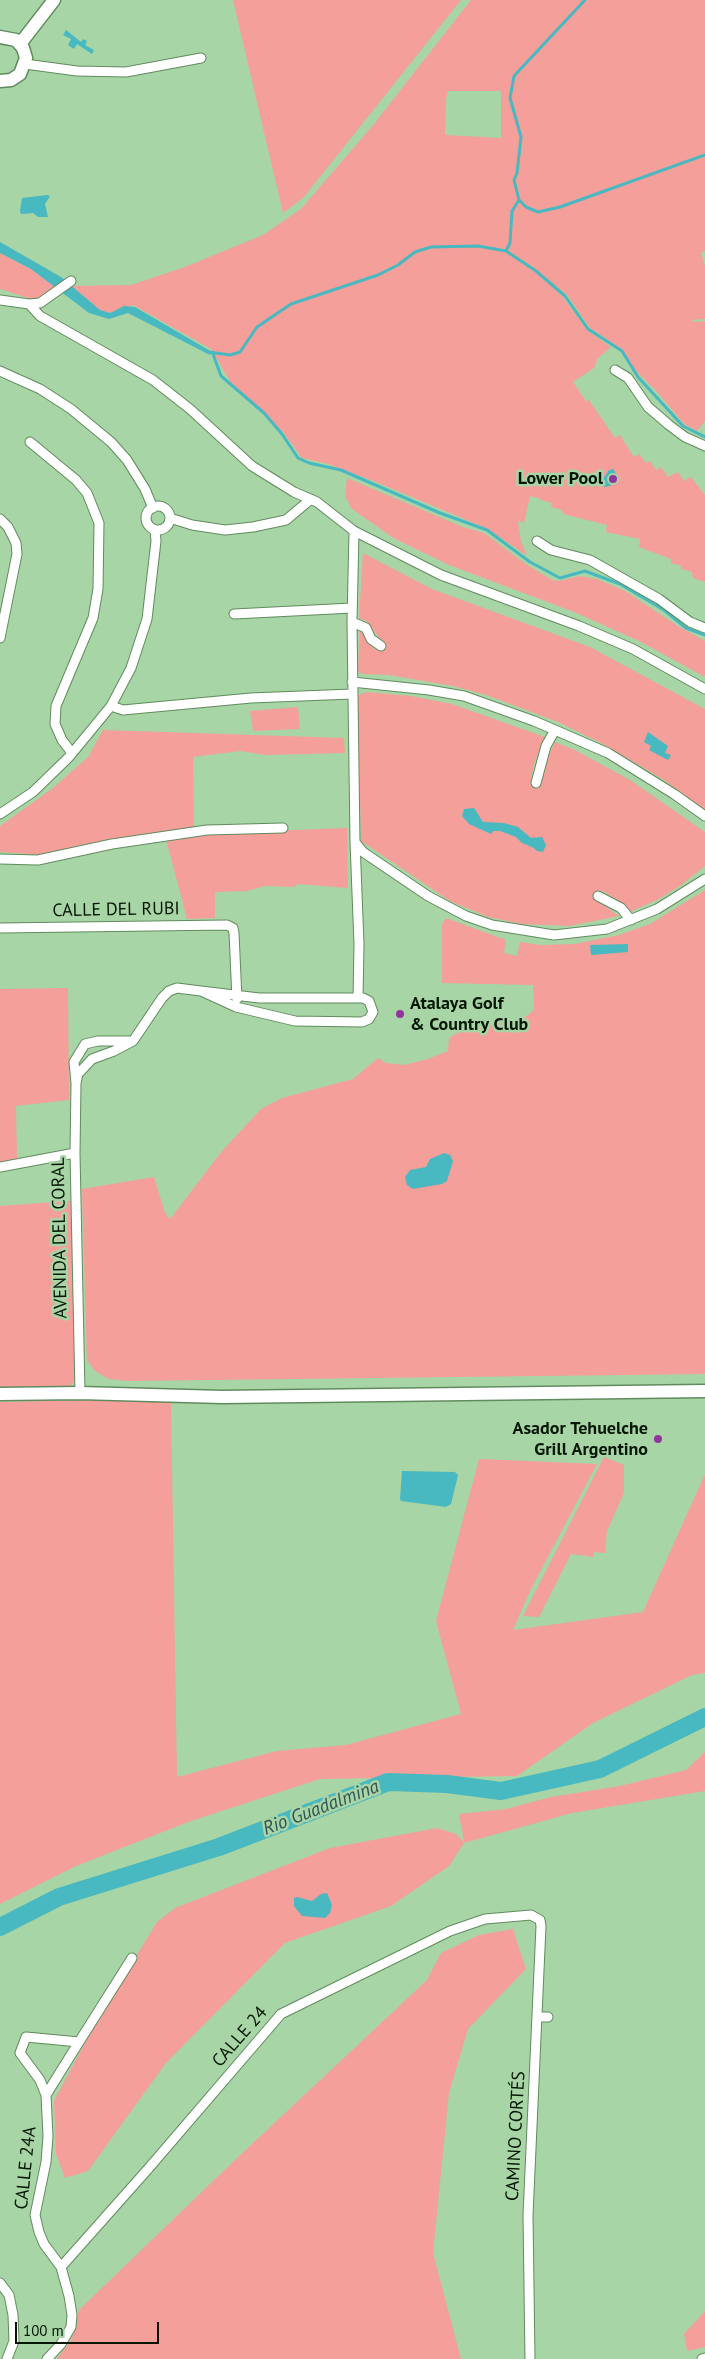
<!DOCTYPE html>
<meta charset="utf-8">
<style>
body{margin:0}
#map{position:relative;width:705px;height:2359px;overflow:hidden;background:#a8d5a5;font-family:"PT Sans",sans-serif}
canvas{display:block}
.scale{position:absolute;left:15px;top:2322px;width:144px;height:22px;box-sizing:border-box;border:2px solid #061605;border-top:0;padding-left:6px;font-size:15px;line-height:18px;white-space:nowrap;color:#061605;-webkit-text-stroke:4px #a8d5a5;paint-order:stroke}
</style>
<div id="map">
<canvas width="705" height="2359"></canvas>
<div class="scale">100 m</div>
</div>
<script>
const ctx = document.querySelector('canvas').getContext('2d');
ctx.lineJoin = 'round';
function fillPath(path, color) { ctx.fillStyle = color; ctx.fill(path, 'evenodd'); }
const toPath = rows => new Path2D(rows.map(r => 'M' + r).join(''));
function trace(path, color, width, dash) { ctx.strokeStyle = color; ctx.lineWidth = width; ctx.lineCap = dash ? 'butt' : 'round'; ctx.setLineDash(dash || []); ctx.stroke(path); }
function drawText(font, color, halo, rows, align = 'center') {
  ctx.font = font + ' "PT Sans",sans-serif'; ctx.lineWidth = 5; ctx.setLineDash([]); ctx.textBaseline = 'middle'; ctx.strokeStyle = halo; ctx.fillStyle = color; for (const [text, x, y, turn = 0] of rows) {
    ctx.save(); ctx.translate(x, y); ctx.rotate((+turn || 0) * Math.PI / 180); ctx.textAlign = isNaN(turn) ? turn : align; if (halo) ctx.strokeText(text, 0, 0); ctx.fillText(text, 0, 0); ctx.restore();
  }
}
fillPath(toPath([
 [233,0,461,0,304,197,283,213],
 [471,0,705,0,705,251,701,252,705,266,705,319,692,320,694,322,705,321,705,421,697,431,684,424,657,392,634,369,623,350,590,328,567,295,540,273,539,274,563,297,587,330,611,347,598,358,594,368,573,382,586,401,589,400,615,438,620,435,634,457,639,454,646,463,650,461,656,470,661,467,668,477,678,472,684,481,691,477,705,495,705,582,693,578,692,572,681,569,681,566,671,563,671,559,639,547,640,539,606,532,607,525,563,514,562,510,551,507,552,503,541,500,541,499,530,496,524,523,518,521,521,541,527,556,488,529,371,480,328,464,302,458,283,432,231,383,211,349,133,305,110,313,100,310,71,286,131,285,185,267,263,235,301,209,374,124],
 [448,91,501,91,501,138,445,135,446,99],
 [0,253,31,269,55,287,38,301,0,289],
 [347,478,463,527,484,533,526,564,552,580,559,581,579,576,597,579,625,591,678,626,705,641,705,677,639,641,574,612,449,565,395,539,352,509,345,496],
 [363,553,432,589,590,647,705,709,705,810,664,780,632,761,601,743,558,722,486,695,453,686,389,675,362,674,358,671,360,629,374,649,381,650,381,641,368,622,359,618],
 [367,692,411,696,452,704,545,737,535,761,531,777,539,786,545,764,555,742,575,750,630,780,705,832,705,866,680,886,657,900,630,912,624,905,605,892,597,890,597,900,619,916,569,926,522,924,488,917,450,901,361,841,358,695],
 [298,707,300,729,253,731,250,711],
 [103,730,344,738,345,753,265,755,240,751,193,757,194,828,89,844,44,855,0,852,0,826,53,788,88,757],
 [347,828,348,888,298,884,294,887,265,886,247,891,215,892,215,918,187,919,166,839,217,833],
 [705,890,705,1374,128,1381,109,1379,95,1371,87,1360,82,1189,154,1177,165,1213,170,1219,223,1150,261,1109,282,1098,353,1079,378,1058,386,1063,404,1065,428,1059,448,1051,449,1038,472,1024,520,1021,534,1010,533,985,442,983,442,924,446,918,506,940,504,953,517,956,520,942,541,945,575,944,619,935,650,924],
 [68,988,69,1100,16,1106,17,1160,0,1163,0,989],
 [70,1201,72,1203,75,1381,69,1387,0,1388,0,1206],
 [100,1400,171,1401,177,1777,277,1751,346,1745,461,1714,436,1621,479,1459,597,1464,531,1589,513,1630,643,1612,705,1474,705,1673,692,1675,593,1723,517,1776,320,1779,191,1821,76,1866,0,1904,0,1402],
 [604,1457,624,1465,624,1493,607,1531,605,1553,594,1552,594,1557,571,1554,539,1617,523,1616],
 [705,1752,705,1791,572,1813,464,1843,449,1866,391,1906,285,1943,166,2063,88,2171,65,2178,56,2154,54,2101,98,2019,157,1922,175,1908,330,1848,437,1828,456,1834,464,1842,459,1814,506,1809,551,1797,620,1786,686,1770],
 [513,1929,526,1969,468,2029,449,2093,433,2253,461,2359,57,2359,72,2339,79,2310,235,2160,427,1980,441,1953,479,1935],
 [705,2311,705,2347,687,2351,684,2334]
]), '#f49f9a');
fillPath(toPath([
 [66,30,81,42,83,39,87,41,85,45,94,50,92,54,77,44,74,49,68,45,71,39,63,35],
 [47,195,50,196,45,204,48,217,38,217,33,213,21,214,20,211,22,198],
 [0,242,61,277,100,310,110,313,124,306,135,307,212,352,210,355,128,313,109,319,89,313,31,269,0,253],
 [613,469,617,475,610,486,604,487,603,479,609,470],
 [648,732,668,746,665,753,671,755,668,760,649,750,651,746,644,742],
 [474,808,483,822,504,823,518,827,531,838,542,837,546,845,543,852,537,851,534,848,522,843,516,837,500,831,493,831,491,834,469,824,462,816,464,809],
 [628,944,628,952,591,955,590,945],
 [444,1153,450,1155,453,1161,447,1181,442,1184,413,1189,407,1185,405,1177,410,1170,426,1167,430,1159],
 [402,1471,455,1472,458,1475,451,1504,446,1507,401,1501,400,1499],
 [327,1893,332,1905,330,1913,325,1918,302,1916,294,1906,294,1898,297,1897,312,1901,321,1894]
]), '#48b8c1');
trace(toPath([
 [519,200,526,207,538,212,560,207,705,155],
 [506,251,510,243,512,211,519,200,514,180,517,173,521,137,510,98,514,76,585,0],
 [209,352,230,355,240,352,257,327,291,304,378,275,398,265,415,252,431,247,478,246,506,251,536,271,565,296,588,329,622,351,638,377,683,426,705,437],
 [213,354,221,376,264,413,282,434,298,458,309,463,341,470,440,513,487,530,530,562,560,578,585,571,620,584,664,610,686,628,705,635]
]), '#48b8c1', 3);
trace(toPath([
 [0,1927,59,1897,219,1847,388,1782,447,1784,501,1791,600,1769,705,1717]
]), '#48b8c1', 18);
const street = toPath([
 [25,64,77,71,126,72,201,58],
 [0,300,29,304,40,303,71,281],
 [29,304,40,316,153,380,190,409,252,466,294,492,317,502,354,531,441,575,579,626,633,649,705,689],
 [615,370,628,378,648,407,669,425,685,437,705,446],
 [0,371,40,389,71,409,111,442,127,460,145,489,153,508],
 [30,442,76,480,87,493,99,523,98,589,93,618,56,706,55,724,62,740,72,753],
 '146 518a12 12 0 1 1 24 0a12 12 0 1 1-24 0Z',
 [170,518,192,525,225,530,253,527,286,520,311,499],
 [0,519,8,527,16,543,17,554,0,638],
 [354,531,352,622,355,842,363,852,428,896,466,916,492,925,554,935,607,929,657,909,705,879],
 [537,541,551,550,590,560,659,599,690,622,705,628],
 [234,614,352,608],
 [352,622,366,628,371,639,381,646],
 [352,682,429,690,464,696,534,721,608,753,674,794,705,816],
 [111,706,123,710,251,698,352,694],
 [536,783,546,746,555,730],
 [0,814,33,792,69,757,111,706,131,668,147,619,156,541,155,530],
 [355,842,359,944,358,998],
 [0,859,38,860,112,844,207,830,283,828],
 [598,896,621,908,631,920],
 [0,928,227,925,233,928,234,933,237,999],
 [76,1083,78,1074,92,1059,114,1051,133,1041,162,998,169,991,177,988,201,991,236,1007,295,1021,362,1022,369,1019,373,1012,369,1001,363,998,259,998,201,991],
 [0,1167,75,1153],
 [80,1393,75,1153,76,1083,74,1062,85,1044,98,1041,130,1041],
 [538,2017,548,2017],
 [79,2042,132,1958],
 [46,2095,40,2080,20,2053,26,2037,79,2042,46,2095,48,2136,46,2162,35,2215,39,2232,44,2244,61,2267,69,2296,72,2315,71,2327,61,2344,47,2359],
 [61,2267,148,2169,281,2014,450,1931,485,1919,531,1915,540,1920,541,1926,528,2215,530,2359],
 [0,2283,9,2295,13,2315,14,2341,7,2359],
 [702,2359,705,2358]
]);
const secondary = toPath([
 [0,37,16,40,23,48,26,58,20,74,11,80,0,81],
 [20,44,54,0],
 [0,1394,80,1393,222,1397,705,1391]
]);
trace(street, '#618b5e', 11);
trace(secondary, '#618b5e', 15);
trace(street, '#fff', 9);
trace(secondary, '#fff', 12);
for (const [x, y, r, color] of [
 [613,479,5,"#92349d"],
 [400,1014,5,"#92349d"],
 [658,1439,5,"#92349d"]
]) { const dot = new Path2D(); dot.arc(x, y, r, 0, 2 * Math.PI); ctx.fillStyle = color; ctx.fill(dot); trace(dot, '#a8d5a5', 2); }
drawText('bold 18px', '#061605', '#a8d5a5', [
 ["Lower Pool",603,479],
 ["Atalaya Golf",410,1004,"left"],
 ["& Country Club",410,1025,"left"],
 ["Asador Tehuelche",648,1429],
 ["Grill Argentino",648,1450]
], 'right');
drawText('18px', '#061605', '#a8d5a5', [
 ["CALLE DEL RUBI",116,910,-1],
 ["AVENIDA DEL CORAL",60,1238,-91],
 ["CALLE 24",240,2037,-49],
 ["CAMINO CORTÉS",516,2136,-87],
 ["CALLE 24A",26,2168,-84]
]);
drawText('italic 19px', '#325356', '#a8d5a5', [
 ["Rio Guadalmina",321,1808,-21]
]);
</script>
